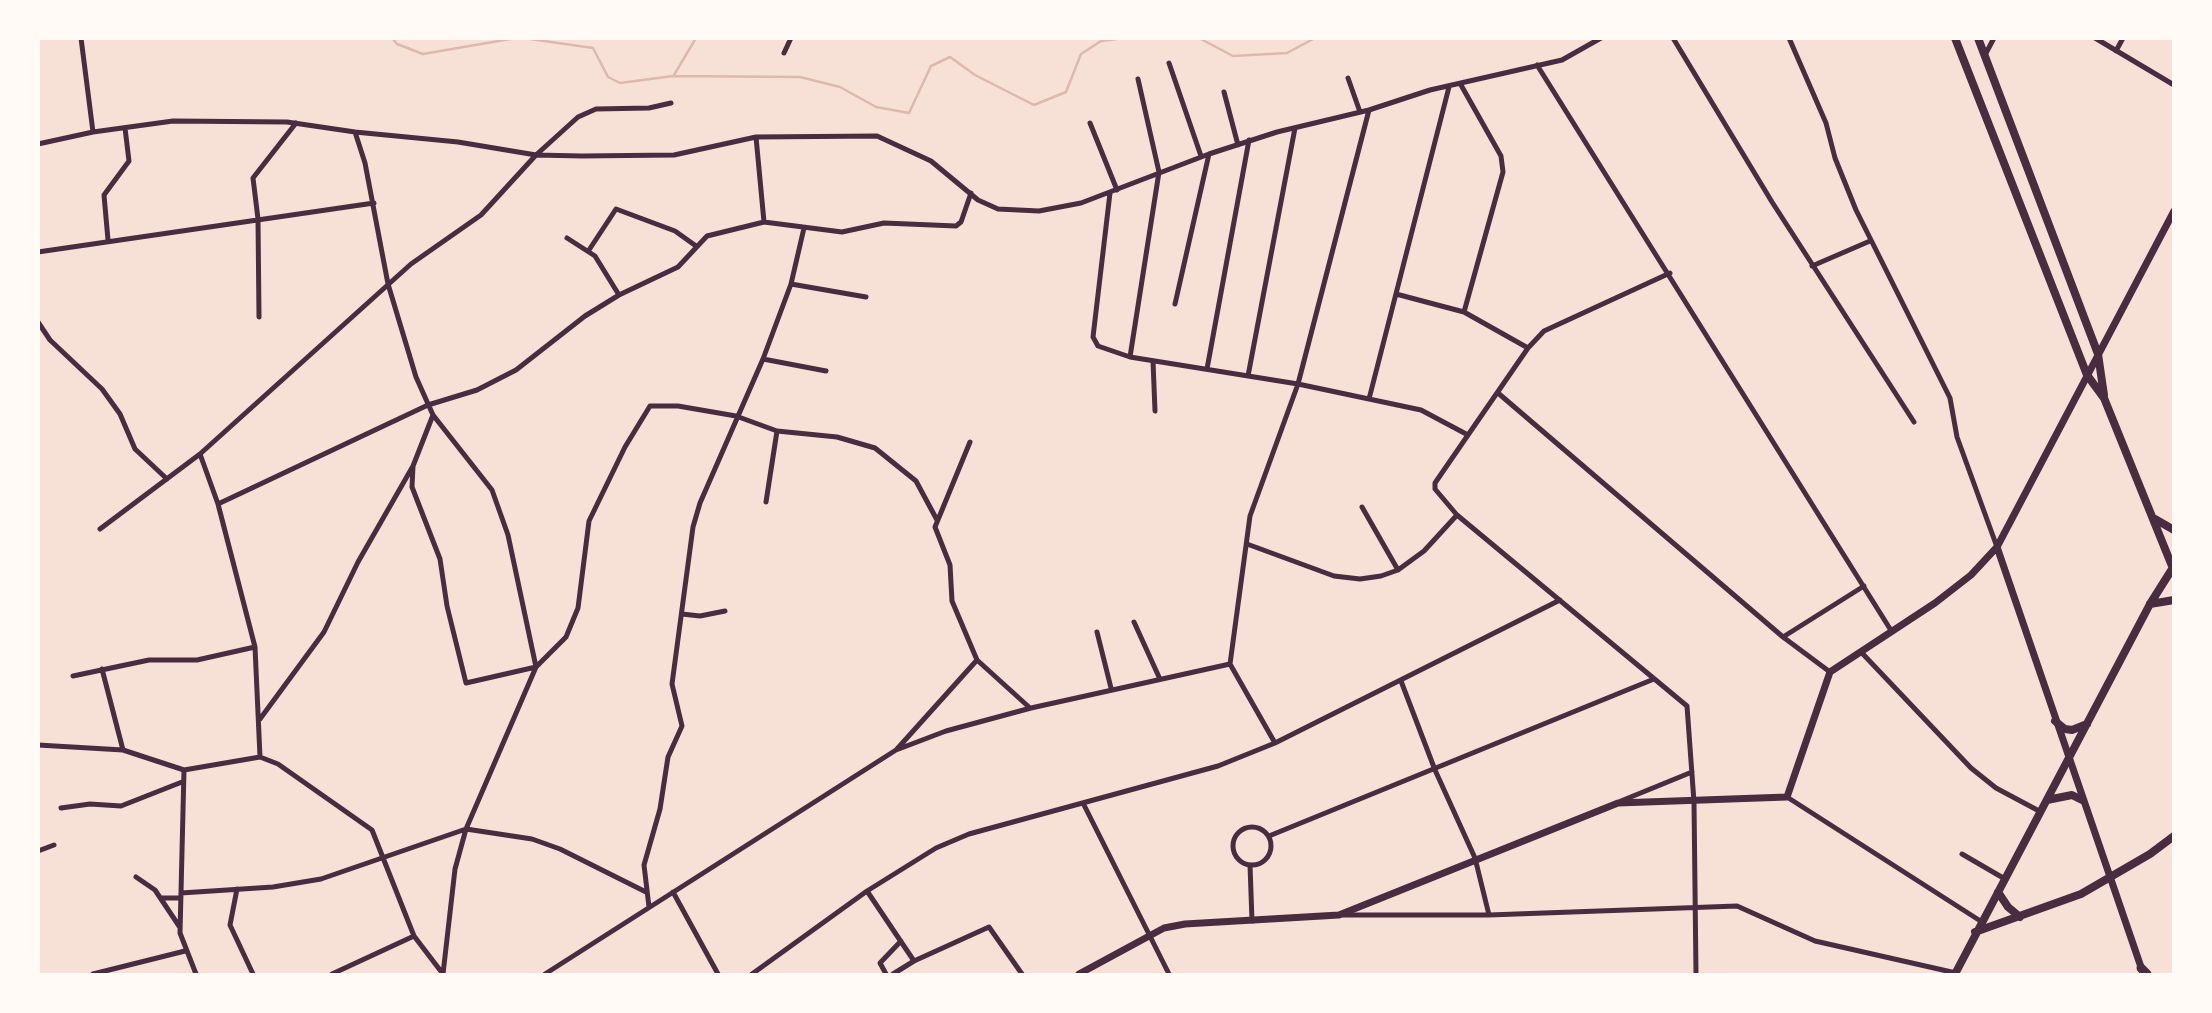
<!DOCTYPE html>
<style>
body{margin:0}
#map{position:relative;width:2212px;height:1013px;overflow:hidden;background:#f7e1d7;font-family:"DM Sans",sans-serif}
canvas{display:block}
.frame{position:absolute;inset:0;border:40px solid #fffaf5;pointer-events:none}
</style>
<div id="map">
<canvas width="2212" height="1013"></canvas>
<div class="frame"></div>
</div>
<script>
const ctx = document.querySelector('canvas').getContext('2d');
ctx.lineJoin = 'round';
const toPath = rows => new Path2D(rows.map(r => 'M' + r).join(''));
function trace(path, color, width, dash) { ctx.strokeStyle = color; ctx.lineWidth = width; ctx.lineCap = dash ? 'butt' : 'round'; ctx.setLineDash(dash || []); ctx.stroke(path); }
trace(toPath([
 [392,38,397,44,423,54,516,38],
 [523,38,593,48,608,77,620,83,673,76,800,77,840,87,876,107,909,113,931,66,950,57,975,75,1034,105,1066,92,1081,54,1101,41,1124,38],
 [1199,38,1233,56,1287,53,1315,38],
 [674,75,696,38]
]), '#dcb8b0', 2.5);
trace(toPath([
 [81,38,93,132],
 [1673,38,1772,202,1914,422],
 [1789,38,1826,123,1835,158,1856,210,1950,398,1957,437,1997,547],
 [2095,38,2174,85],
 [2116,51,2123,38],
 [784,53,791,38],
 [1985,55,1994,38],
 [1169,63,1201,156],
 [1537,65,1892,632],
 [1348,78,1360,112],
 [1461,85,1501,156,1503,172,1464,312,1528,348],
 [1224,92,1238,145],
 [1090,123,1117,190],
 [355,132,458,142,536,155,582,156,674,155,756,137,877,136,931,161,978,200,998,209,1039,211,1081,203,1209,154,1277,132,1369,110,1430,90,1562,60,1601,38],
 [756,137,764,222],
 [38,144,93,132,173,121,287,122,355,132,365,163,388,284,416,377,433,415,492,490,508,535,536,667,466,829,455,869,443,974],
 [1110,193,1093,337,1098,346,1130,357,1298,384,1421,410,1468,435],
 [567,238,595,256,619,295],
 [108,240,104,195,129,161,125,128],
 [589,250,616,209,675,231,696,246],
 [38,252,374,203],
 [1812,266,1870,241],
 [1670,273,1544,331,1528,348,1468,435,1435,483,1435,489,1457,515,1687,706,1694,802,1696,974],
 [791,284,866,297],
 [1396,294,1464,312],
 [1175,304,1209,154],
 [259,317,258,219,253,178,296,123],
 [38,322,50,340,102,389,120,414,135,449,167,479],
 [1130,357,1159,172,1138,79],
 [763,359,826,371],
 [1153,361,1155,411],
 [1207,369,1249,140],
 [1248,376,1295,128],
 [1498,393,1783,637,1830,672],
 [1369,399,1449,87],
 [777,431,837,437,875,448,916,481,937,520],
 [970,442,935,527,950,565,952,601,977,660,1030,708],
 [200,454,218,504,255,647,260,757],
 [413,466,412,487,440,559,447,606,466,683,536,667,566,637,578,608,589,521,625,447,650,406,678,406,736,416,777,431,766,502],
 [218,504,428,405,477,390,516,370,585,316,619,295,678,267,707,236,764,222,842,232,884,223,956,226,961,222,971,193],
 [1362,507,1398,570],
 [100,529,200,454,411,264,481,215,536,155,578,117,596,109,649,108,671,103],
 [1247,544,1334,576,1360,579,1381,576,1398,570,1424,551,1457,515],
 [682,614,700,616,725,611],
 [1134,622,1159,677],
 [1097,632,1111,688],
 [1783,637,1864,586],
 [1861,652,1971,768,1996,788,2041,812],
 [102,669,123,750],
 [73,676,149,660,197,660,255,647],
 [1401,681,1435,770,1475,858,1489,915],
 [260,719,324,632,358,562,413,466,433,415],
 [1275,743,1230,664,1250,516,1298,384,1369,110],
 [38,745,123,750,184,770],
 [897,749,977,660],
 [1787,797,1982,922],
 [1621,801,1692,772],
 [1083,803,1169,974],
 [61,808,90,804,121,806,182,782],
 '1233 846a19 19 0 1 1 38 0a19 19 0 1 1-38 0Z',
 [1269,836,1654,679],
 [38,851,54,845],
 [1962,854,2005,879],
 [1250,865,1252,921],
 [136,877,155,890,179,926],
 [237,889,230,925,253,974],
 [867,891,914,961,989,927,1022,974],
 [673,892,718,974],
 [181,893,273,887,321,879,466,829,532,839,560,849,646,892],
 [161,898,180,898],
 [649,907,644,865,660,809,668,757,682,726,672,684,693,527,700,503,763,359,791,284,804,228],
 [1343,915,1489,915,1737,906,1815,941,1956,973],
 [93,974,185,951],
 [196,974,180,933,184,770,260,757,278,764,372,830,414,936,443,974],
 [332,974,414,936],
 [545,974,896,750,946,731,1031,708,1230,664],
 [752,974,867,891,936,848,969,834,1218,766,1275,743,1560,600],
 [886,974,880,963,901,941],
 [893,974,914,961]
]), '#4a2c40', 5);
trace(toPath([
 [1997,547,2142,970],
 [1079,974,1164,928,1185,924,1339,915,1618,803,1787,797,1830,672,1935,603,1971,575,1997,547,2174,211]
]), '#4a2c40', 7);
trace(toPath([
 [1955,38,2087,375,2104,398,2174,571],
 [1978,38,2098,354,2104,395],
 [2155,519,2174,530],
 [2150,604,2174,600],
 [2055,721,2065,729,2072,730,2087,724],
 [2047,800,2072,795,2082,800],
 [1998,892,2008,907,2020,917],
 [1975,932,2081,894,2150,854,2174,836],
 [1955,974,2150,604,2174,566]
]), '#4a2c40', 8);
trace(toPath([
 [2141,968,2147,974]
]), '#4a2c40', 9);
</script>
